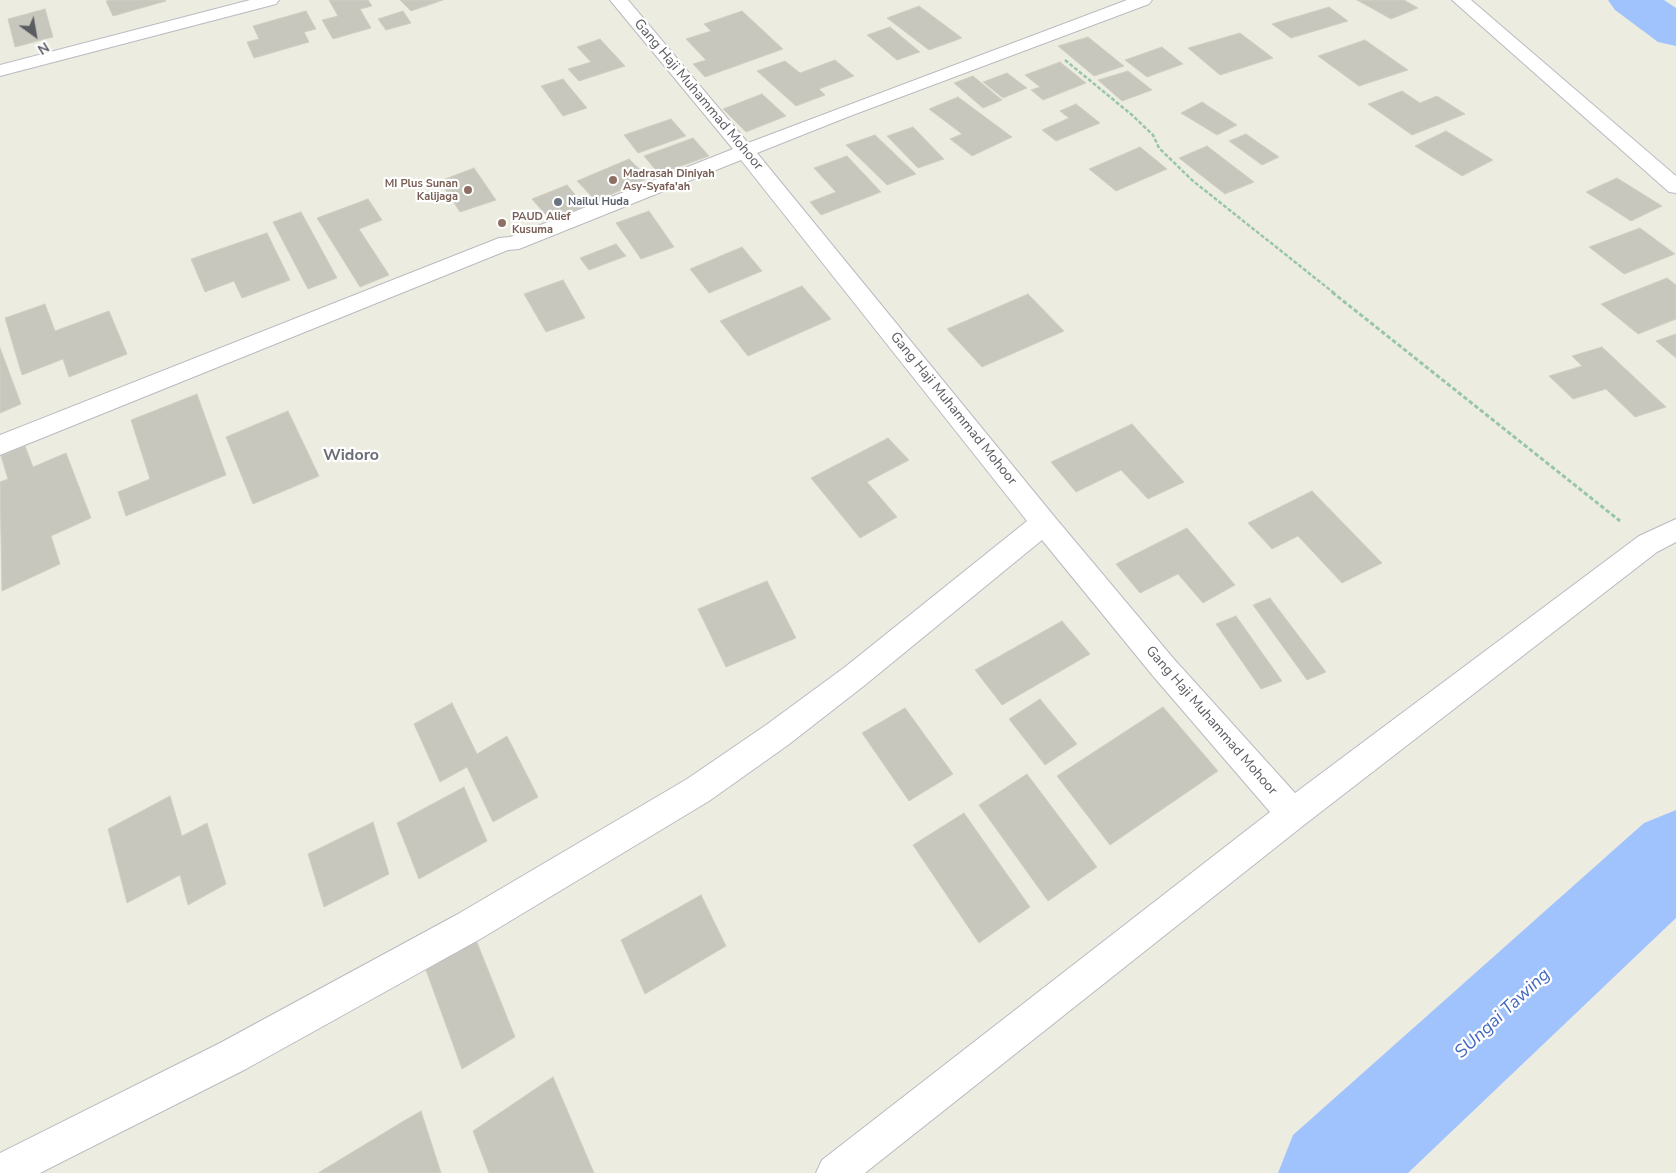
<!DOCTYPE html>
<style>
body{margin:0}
#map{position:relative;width:1676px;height:1173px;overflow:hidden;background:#edece1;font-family:"Nunito Sans",sans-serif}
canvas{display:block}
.north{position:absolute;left:10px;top:10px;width:50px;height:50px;-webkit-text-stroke:4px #fff;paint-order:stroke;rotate:148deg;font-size:14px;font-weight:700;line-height:20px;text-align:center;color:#5a5c62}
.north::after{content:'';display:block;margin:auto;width:18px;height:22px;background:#5a5c62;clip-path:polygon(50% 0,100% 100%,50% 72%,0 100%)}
</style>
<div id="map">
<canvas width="1676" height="1173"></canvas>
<div class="north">N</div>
</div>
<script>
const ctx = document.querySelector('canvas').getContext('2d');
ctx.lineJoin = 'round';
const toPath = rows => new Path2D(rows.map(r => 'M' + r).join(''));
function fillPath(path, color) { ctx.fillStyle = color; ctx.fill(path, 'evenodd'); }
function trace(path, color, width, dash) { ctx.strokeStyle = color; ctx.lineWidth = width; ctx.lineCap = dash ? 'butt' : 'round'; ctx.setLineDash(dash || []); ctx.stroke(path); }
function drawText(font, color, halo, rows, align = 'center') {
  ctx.font = font + ' "Nunito Sans",sans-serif'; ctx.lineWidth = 4.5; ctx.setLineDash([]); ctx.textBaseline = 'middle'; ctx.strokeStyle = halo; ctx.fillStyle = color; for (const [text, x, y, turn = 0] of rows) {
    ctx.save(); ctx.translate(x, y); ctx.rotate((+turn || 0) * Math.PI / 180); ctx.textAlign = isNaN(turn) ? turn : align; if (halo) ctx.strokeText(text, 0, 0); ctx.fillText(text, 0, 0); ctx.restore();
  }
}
fillPath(toPath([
 [1608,0,1664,0,1676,8,1676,46,1658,42,1615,10,1608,0],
 [1676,810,1676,918,1408,1173,1278,1173,1293,1135,1644,823,1676,810]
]), '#a1c3fd');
const building = toPath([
 [111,0,165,0,166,1,113,16,106,1,111,0],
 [329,0,368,0,372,6,360,9,371,28,333,39,322,20,338,16,329,0],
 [400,0,443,0,411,11,400,0],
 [1357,0,1404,0,1418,8,1391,19,1357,0],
 [919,6,962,38,929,50,887,18,919,6],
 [1329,7,1348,21,1291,38,1272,24,1329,7],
 [45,9,53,37,15,47,8,19,45,9],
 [306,11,316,29,304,32,309,42,254,58,247,42,259,39,253,26,306,11],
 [403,11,411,23,386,30,378,19,403,11],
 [742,11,783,49,705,77,693,64,706,60,686,39,711,31,704,24,742,11],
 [890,27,920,52,897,60,867,35,890,27],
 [1240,33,1273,58,1220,75,1188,48,1240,33],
 [1088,37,1124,66,1094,76,1058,46,1088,37],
 [600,39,625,66,579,81,568,69,591,62,577,47,600,39],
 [1365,40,1408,70,1359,86,1318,56,1365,40],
 [1162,47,1183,64,1147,77,1125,60,1162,47],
 [835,60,854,76,819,89,825,95,796,106,757,71,785,61,800,73,835,60],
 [1060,62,1086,83,1043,100,1031,90,1040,87,1025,75,1060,62],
 [1128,71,1152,90,1122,101,1098,80,1128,71],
 [1007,73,1027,88,1003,98,983,82,1007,73],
 [973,76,1002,100,983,108,954,83,973,76],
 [563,79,587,108,563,116,541,86,563,79],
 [1402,91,1420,103,1437,96,1465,114,1412,135,1368,104,1402,91],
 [762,94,786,116,746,132,723,109,762,94],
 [958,97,1012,137,972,156,950,139,962,134,929,109,958,97],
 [1202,102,1237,125,1217,135,1181,113,1202,102],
 [1076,104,1100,123,1056,141,1042,130,1069,118,1060,111,1076,104],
 [671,119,686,136,638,153,624,135,671,119],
 [913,127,944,159,918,168,887,136,913,127],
 [1446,131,1493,160,1462,176,1415,146,1446,131],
 [1246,134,1279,157,1262,165,1229,141,1246,134],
 [875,135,916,174,887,185,846,145,875,135],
 [693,138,709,156,659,174,644,156,693,138],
 [1207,146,1254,182,1225,194,1179,158,1207,146],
 [1140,147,1167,169,1116,191,1089,169,1140,147],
 [847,156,881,192,821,215,810,202,836,192,814,168,847,156],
 [629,159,649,178,596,201,577,181,629,159],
 [474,168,496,200,460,212,440,181,474,168],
 [1617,178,1662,206,1631,221,1586,192,1617,178],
 [567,185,585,206,550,220,532,199,567,185],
 [368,199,382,220,359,229,389,275,360,287,317,218,368,199],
 [649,211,674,247,641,259,616,223,649,211],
 [301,212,337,278,308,289,273,222,301,212],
 [1640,228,1675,254,1624,274,1589,247,1640,228],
 [267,233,290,280,242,298,234,281,205,292,191,259,267,233],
 [616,244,626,256,589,270,580,258,616,244],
 [742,247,762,271,709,293,690,269,742,247],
 [1667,278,1676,285,1676,319,1638,334,1601,304,1667,278],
 [563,280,585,318,546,332,524,294,563,280],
 [802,286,831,319,748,356,720,321,802,286],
 [1028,294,1064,331,982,367,947,329,1028,294],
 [45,304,55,331,109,311,127,354,69,377,63,359,22,375,5,318,45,304],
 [1676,334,1676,358,1656,341,1676,334],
 [1602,347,1666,407,1635,417,1606,389,1573,399,1549,376,1582,366,1572,356,1602,347],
 [0,348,21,404,0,413,0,348],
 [197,394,226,475,126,516,118,492,150,479,131,420,197,394],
 [288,411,319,476,253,504,226,437,288,411],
 [1132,424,1184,482,1148,499,1121,470,1076,492,1051,462,1132,424],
 [888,438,909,460,867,482,897,517,860,538,811,478,888,438],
 [25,446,33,467,66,453,91,518,51,536,60,564,2,591,0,482,8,479,1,456,25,446],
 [1312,491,1382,563,1342,583,1298,536,1272,549,1248,523,1312,491],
 [1187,528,1235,585,1203,603,1178,574,1140,593,1116,564,1187,528],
 [767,581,796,638,726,667,698,609,767,581],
 [1270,598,1326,672,1307,680,1253,605,1270,598],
 [1236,616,1282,681,1261,689,1216,624,1236,616],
 [1062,621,1090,654,1002,705,975,670,1062,621],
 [1040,699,1077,744,1045,765,1009,719,1040,699],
 [452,703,477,754,507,736,538,797,493,822,467,767,440,782,414,724,452,703],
 [1163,707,1218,771,1110,845,1057,776,1163,707],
 [905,708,953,774,909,801,862,733,905,708],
 [1027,774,1097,867,1048,901,979,805,1027,774],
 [464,787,487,841,419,879,397,823,464,787],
 [170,796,182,836,207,823,226,884,188,905,180,875,127,903,108,829,170,796],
 [964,813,1030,907,979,943,913,845,964,813],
 [373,822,389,874,324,907,308,854,373,822],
 [701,895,726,946,645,994,621,940,701,895],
 [476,940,515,1037,462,1069,426,970,476,940],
 [553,1077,594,1173,489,1173,473,1131,553,1077],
 [421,1111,441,1173,318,1173,402,1122,421,1111]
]);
fillPath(building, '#c7c7be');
trace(building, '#d1cfc0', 1);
const minor = toPath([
 [250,0,279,0,276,4,0,76,0,65,250,0],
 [610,0,628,0,748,143,1127,0,1152,0,1149,4,850,116,757,153,1053,515,1173,658,1295,793,1639,536,1676,519,1676,542,1657,552,1304,825,865,1173,816,1173,822,1160,1270,812,1153,676,1042,540,865,685,788,745,709,801,482,938,246,1069,40,1173,0,1173,0,1153,220,1043,458,914,687,779,766,725,845,667,1027,521,741,160,519,249,508,250,0,455,0,435,499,238,510,237,733,149,610,0],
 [1452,0,1471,0,1676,176,1676,193,1669,192,1452,0]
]);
trace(minor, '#b9bac0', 2);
trace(toPath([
 [1065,60,1132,115,1153,135,1159,148,1193,181,1334,293]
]), '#97c5ad', 2.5, [4, 2]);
trace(toPath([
 [1332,292,1620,521]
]), '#97c5ad', 3, [4.5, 2.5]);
fillPath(minor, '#fff');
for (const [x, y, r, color] of [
 [613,180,5,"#8d6e63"],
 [468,190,5,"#8d6e63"],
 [558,202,5,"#6b7280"],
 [502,223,5,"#8d6e63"]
]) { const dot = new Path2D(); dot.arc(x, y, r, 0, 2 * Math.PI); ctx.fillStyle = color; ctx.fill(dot); trace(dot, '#fff', 2); }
drawText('bold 11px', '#785e54', '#fff', [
 ["Madrasah Diniyah",623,174],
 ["Asy-Syafa'ah",623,187],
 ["MI Plus Sunan",458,184,"right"],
 ["Kalijaga",458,197,"right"],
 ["PAUD Alief",512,217],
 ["Kusuma",512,230]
], 'left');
drawText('bold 11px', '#5b616d', '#fff', [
 ["Nailul Huda",568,202]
], 'left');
drawText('14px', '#5a5c62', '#fff', [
 ["Gang Haji Muhammad Mohoor",698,95,50],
 ["Gang Haji Muhammad Mohoor",953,409,51],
 ["Gang Haji Muhammad Mohoor",1211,721,49]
]);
drawText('bold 16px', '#6b6e74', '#fff', [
 ["Widoro",351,456]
]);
drawText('italic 18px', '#4468c0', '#fff', [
 ["SUngai Tawing",1503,1014,-43]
]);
</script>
